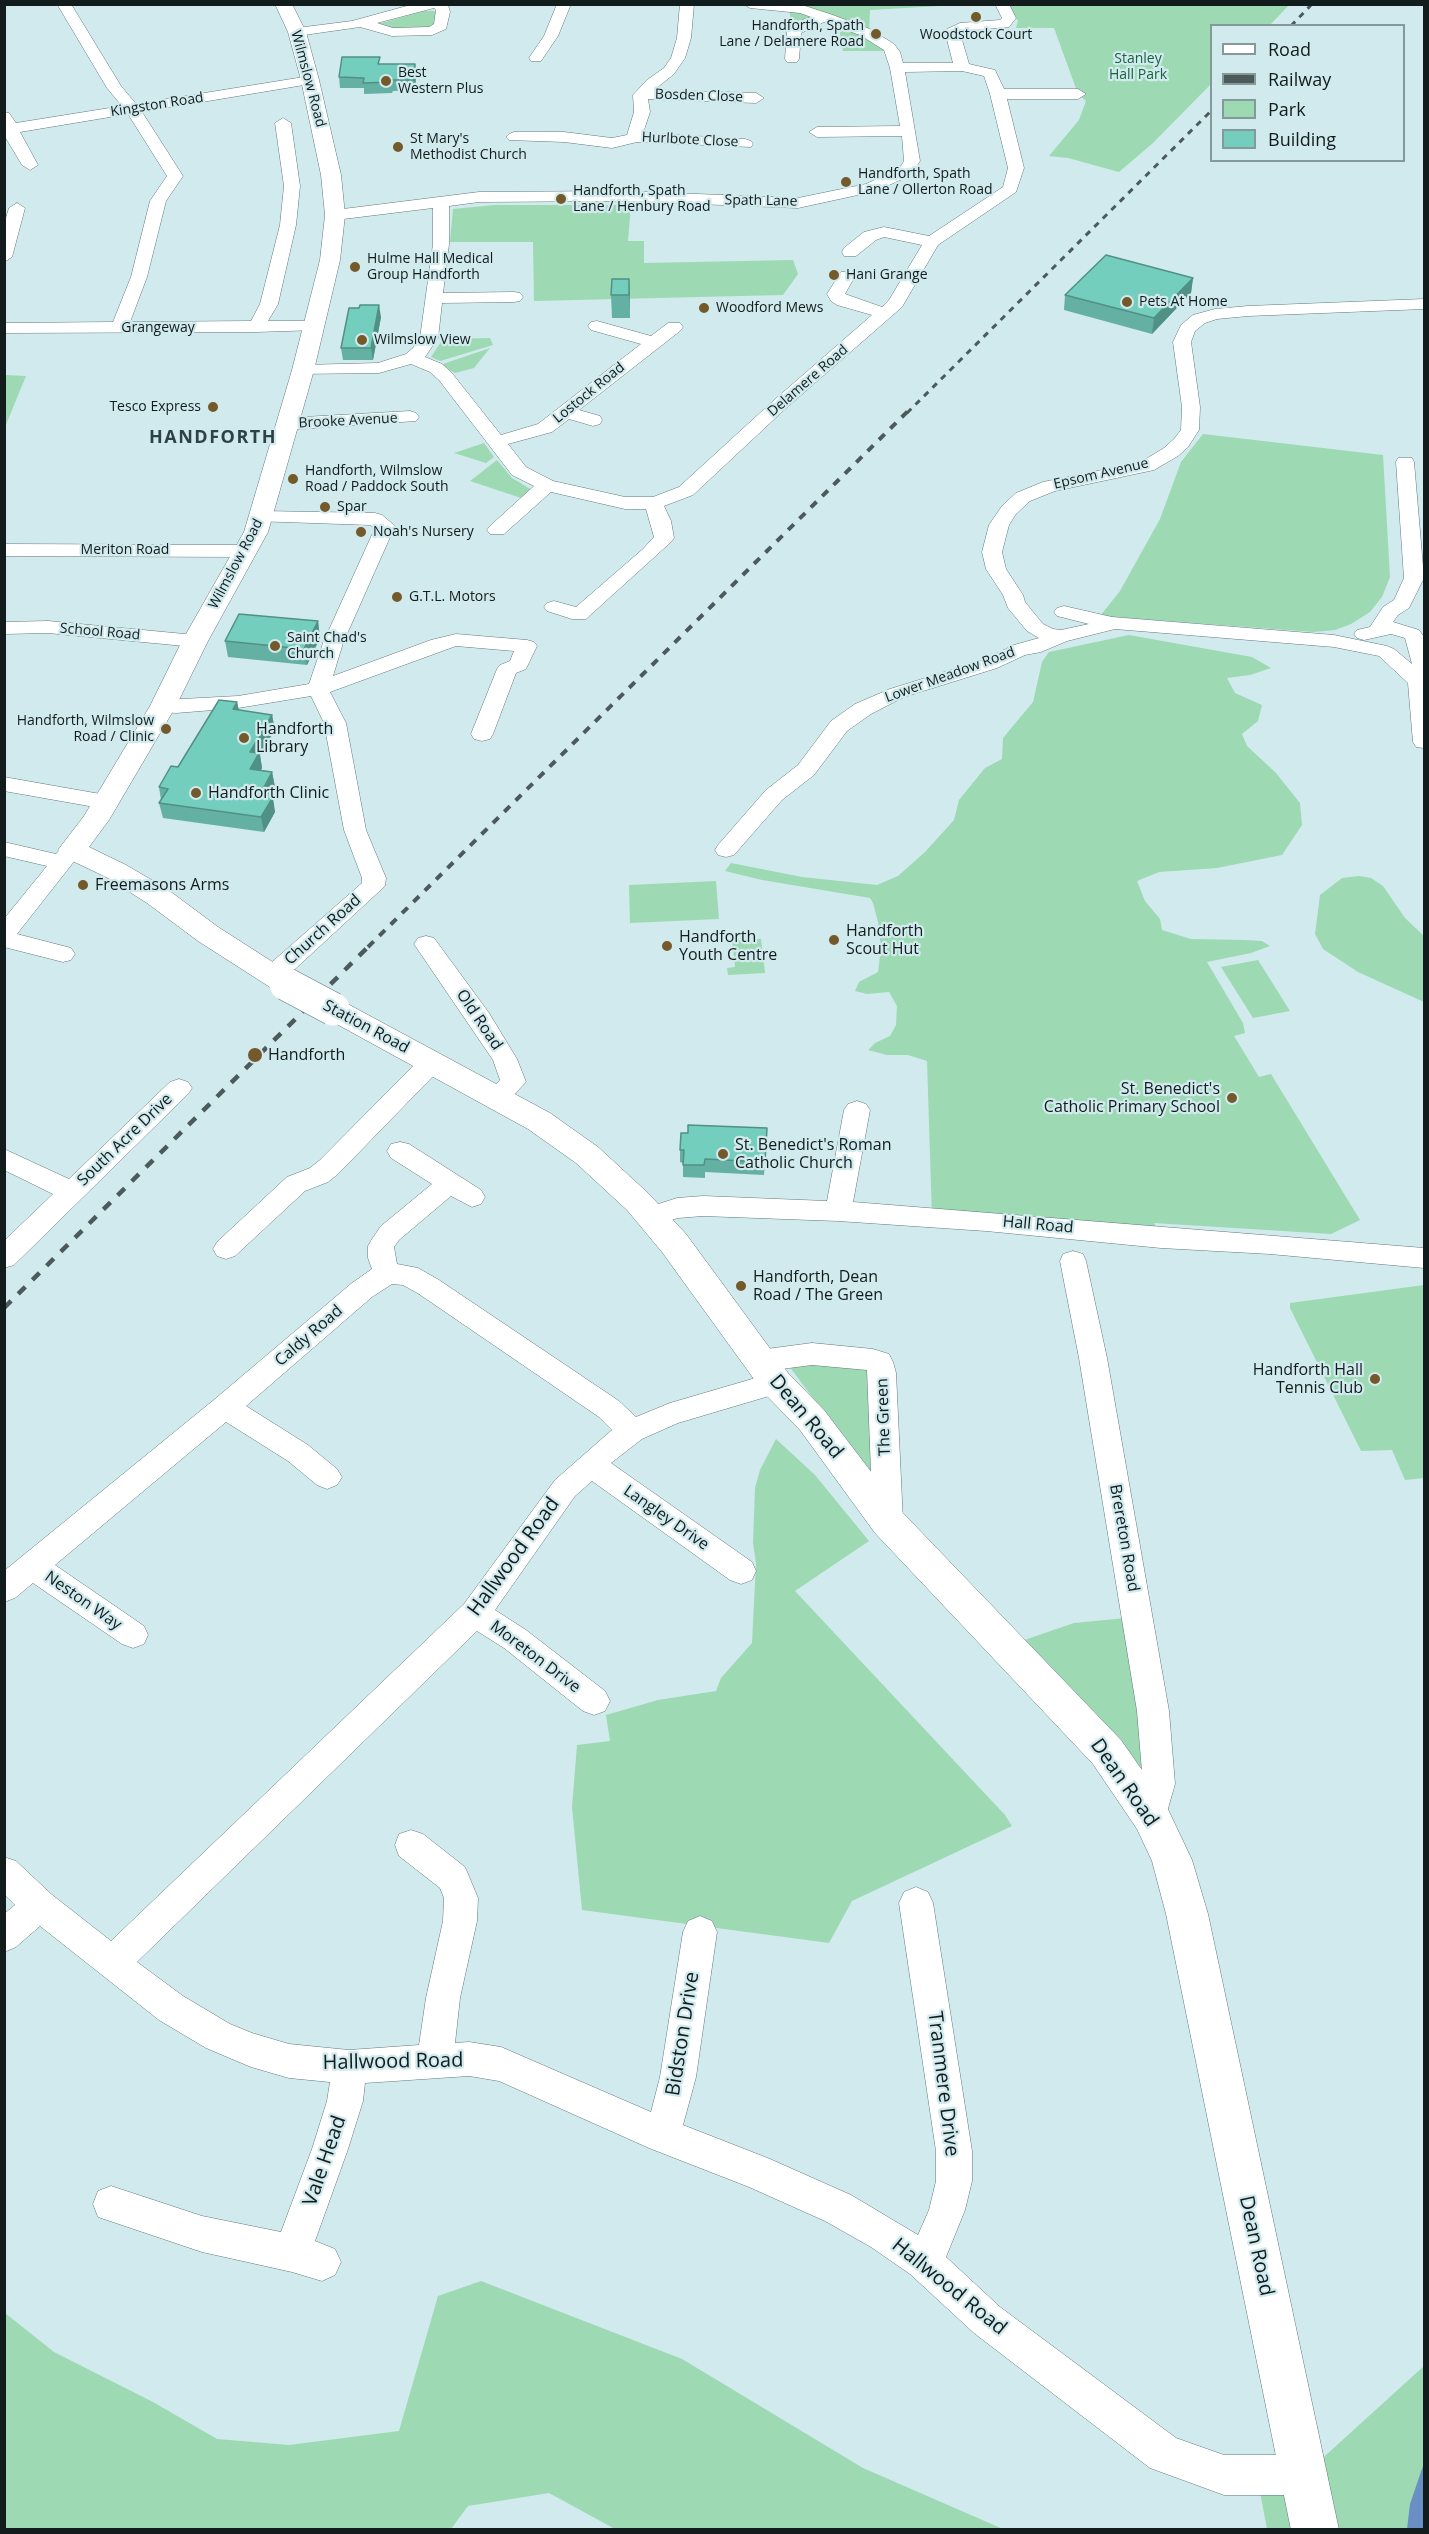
<!DOCTYPE html>
<style>
body{margin:0}
#map{position:relative;width:1429px;height:2534px;overflow:hidden;background:#d1eaee;font-family:"Open Sans",sans-serif}
canvas{display:block}
.frame{position:absolute;inset:0;border:6px solid #121c1d;pointer-events:none}
.legend{position:absolute;left:1210px;top:24px;width:195px;height:138px;box-sizing:border-box;background:#d1eaee;border:2px solid #85989a;margin:0;padding:8px 10px;list-style:none;font-size:18px;color:#121c1d}
.legend li{display:flex;align-items:center;gap:12px;height:30px}
.legend b{width:30px;border:2px solid #85989a}
</style>
<div id="map">
<canvas width="1429" height="2534"></canvas>
<div class="frame"></div>
<ul class="legend">
<li><b style="height:8px;background:#fff"></b>Road</li>
<li><b style="height:8px;background:#4c5a5c"></b>Railway</li>
<li><b style="height:16px;background:#9dd9b2"></b>Park</li>
<li><b style="height:16px;background:#74cebe"></b>Building</li>
</ul>
</div>
<script>
const ctx = document.querySelector('canvas').getContext('2d');
ctx.lineJoin = 'round';
function fillPath(path, color) { ctx.fillStyle = color; ctx.fill(path, 'evenodd'); }
const toPath = rows => new Path2D(rows.map(r => 'M' + r).join(''));
function trace(path, color, width, dash) { ctx.strokeStyle = color; ctx.lineWidth = width; ctx.lineCap = dash ? 'butt' : 'round'; ctx.setLineDash(dash || []); ctx.stroke(path); }
function drawText(font, color, halo, rows, align = 'center') {
  ctx.font = font + ' "Open Sans",sans-serif'; ctx.lineWidth = 4.5; ctx.setLineDash([]); ctx.textBaseline = 'middle'; ctx.strokeStyle = halo; ctx.fillStyle = color; for (const [text, x, y, turn = 0] of rows) {
    ctx.save(); ctx.translate(x, y); ctx.rotate((+turn || 0) * Math.PI / 180); ctx.textAlign = isNaN(turn) ? turn : align; if (halo) ctx.strokeText(text, 0, 0); ctx.fillText(text, 0, 0); ctx.restore();
  }
}
fillPath(toPath([
 [790,5,957,5,870,10,869,33,890,51,843,51,839,28,813,16,790,25],
 [1008,5,1289,5,1270,25,1212,26,1211,84,1153,143,1119,172,1068,158,1049,156,1079,120,1086,101,1078,94,1054,28,1016,28,1018,21],
 [424,11,434,11,438,14,434,26,430,28,402,31,378,24],
 [494,205,631,205,628,241,644,241,644,263,793,260,798,274,783,295,534,301,533,242,450,242,453,209],
 [490,338,493,345,440,361,431,357,443,339],
 [490,348,474,368,455,373,440,365],
 [5,375,26,376,5,427,4,375],
 [1203,434,1383,455,1390,577,1382,597,1370,612,1351,624,1335,630,1314,632,1100,616,1120,591,1160,519,1181,462],
 [484,443,494,457,486,463,454,453],
 [497,460,512,478,532,490,524,499,470,481],
 [1129,635,1252,657,1271,668,1250,675,1227,678,1235,693,1262,705,1258,721,1242,734,1247,746,1276,773,1300,803,1302,825,1282,855,1217,868,1159,872,1137,881,1145,901,1160,919,1162,930,1191,939,1245,940,1262,941,1270,946,1251,953,1207,962,1243,1023,1245,1033,1234,1036,1259,1077,1271,1074,1360,1220,1331,1234,1154,1223,1160,1233,932,1217,927,1061,908,1055,887,1055,868,1050,875,1043,890,1036,896,1025,897,1006,889,992,867,994,855,991,859,982,878,972,881,948,878,922,873,903,870,898,762,880,725,871,731,863,802,877,877,885,898,876,925,852,954,820,959,800,985,768,1002,759,1003,738,1033,702,1042,662,1049,652],
 [1359,876,1371,878,1383,886,1405,918,1424,936,1424,1002,1358,972,1323,949,1315,934,1320,895,1342,878],
 [716,881,719,919,630,923,629,885],
 [761,939,765,973,728,975,727,968,735,967,732,940],
 [1258,960,1290,1011,1253,1018,1221,967],
 [1424,1285,1424,1478,1405,1480,1392,1450,1361,1451,1290,1308,1290,1303],
 [795,1363,868,1368,875,1481,789,1366],
 [776,1439,815,1475,869,1541,795,1591,1005,1815,1012,1826,852,1901,829,1943,582,1910,572,1807,577,1745,610,1741,606,1715,658,1700,716,1691,721,1678,752,1643,756,1563,753,1543,755,1488,760,1470],
 [1137,1617,1151,1816,1007,1646,1074,1623],
 [481,2281,682,2359,863,2468,1003,2529,615,2529,549,2493,468,2506,451,2529,5,2529,5,2313,54,2352,153,2402,217,2439,289,2445,399,2431,438,2296],
 [1424,2366,1424,2529,1267,2529,1257,2476,1304,2475]
]), '#9dd9b2');
fillPath(toPath([
 [1424,2463,1424,2529,1407,2529,1410,2504]
]), '#6a8fc4');
const minor = toPath([
 [57,4,71,4,121,86,136,104,310,76,315,77,317,80,315,83,310,84,142,112,183,176,166,201,147,277,130,322,251,321,260,304,280,225,284,186,275,123,283,118,291,123,300,186,296,225,278,304,268,321,312,321,318,322,321,326,318,330,256,332,4,333,4,323,113,322,131,277,150,201,167,176,128,114,20,132,38,165,30,170,22,165,4,135,4,112,9,113,16,123,122,106,107,88,57,4],
 [414,4,448,5,450,12,446,29,432,35,392,36,360,27,297,36,290,32,297,28,352,21,414,4],
 [434,8,436,10,434,24,429,27,393,28,377,23,434,8],
 [557,4,571,4,558,36,541,61,531,61,529,58,544,36,557,4],
 [680,4,694,4,691,38,685,58,674,74,654,90,756,93,764,98,756,103,648,99,650,112,643,133,745,139,751,141,753,144,751,147,637,142,612,148,564,142,509,140,506,137,509,134,514,132,564,132,612,138,627,135,634,112,633,95,647,80,664,68,671,58,677,38,680,4],
 [743,4,802,5,830,14,870,29,894,44,900,52,903,63,953,63,945,32,947,29,960,23,1000,20,1002,18,995,4,1009,4,1016,18,1009,27,963,31,960,33,969,64,995,70,1004,89,1078,89,1086,94,1078,99,1007,99,1024,168,1016,192,938,245,902,307,784,410,693,495,664,506,671,521,674,538,671,542,586,619,572,619,547,611,544,607,547,603,554,601,576,607,643,549,654,537,646,509,625,509,551,492,504,534,490,534,487,530,490,526,534,486,512,475,439,380,430,372,411,364,379,373,297,374,294,370,297,366,303,365,378,363,406,354,413,348,420,338,433,244,433,208,335,220,327,215,335,210,479,192,622,191,798,198,866,184,899,169,904,161,902,136,817,137,809,132,817,127,900,126,890,68,884,50,860,35,824,22,801,33,799,59,797,62,787,62,785,59,787,31,802,20,811,17,800,13,750,8,743,4],
 [962,71,984,76,990,94,1008,168,1003,187,929,236,884,227,864,232,844,248,842,252,844,256,856,256,876,240,884,237,922,245,889,300,882,307,845,294,855,276,853,272,841,272,827,294,831,301,837,305,872,315,772,402,679,487,653,497,625,497,553,481,526,467,508,444,552,432,569,419,593,426,600,424,602,420,600,416,579,410,680,331,683,327,680,323,668,323,651,336,597,321,591,322,588,326,591,330,641,344,538,424,501,435,451,372,442,364,425,357,438,338,442,303,514,302,520,301,523,297,520,293,514,292,443,293,449,244,449,206,479,202,622,201,798,208,876,191,911,175,920,161,905,72,962,71],
 [17,203,25,208,12,257,4,262,4,224,9,208,17,203],
 [1424,299,1424,309,1248,316,1217,319,1205,323,1195,331,1191,342,1200,407,1199,430,1188,447,1178,456,1154,470,1055,491,1030,501,1016,514,1009,525,1002,552,1006,569,1023,595,1025,602,1043,624,1053,629,1061,630,1089,624,1057,616,1054,612,1057,608,1064,606,1112,617,1334,635,1387,646,1394,649,1412,664,1405,638,1391,634,1364,640,1357,638,1354,634,1357,630,1370,627,1383,607,1394,600,1404,578,1396,462,1398,458,1412,458,1414,462,1424,578,1409,608,1398,615,1393,622,1419,630,1424,637,1424,748,1416,747,1413,742,1408,683,1379,656,1334,647,1115,629,1067,641,1041,652,1025,655,997,668,904,697,871,714,847,731,814,775,782,800,734,855,726,857,718,855,715,850,718,845,766,790,798,765,831,721,855,704,890,689,983,660,1014,645,1039,638,1027,631,1008,608,1003,595,986,569,982,552,989,525,1002,506,1016,493,1043,482,1141,462,1164,448,1174,439,1181,430,1182,407,1173,342,1181,325,1193,315,1215,309,1248,306,1424,299],
 [410,411,416,413,419,417,416,421,286,430,279,428,277,424,279,420,286,418,410,411],
 [261,511,375,513,382,515,395,526,343,643,333,676,431,640,456,634,527,640,534,642,537,646,526,669,516,673,493,734,490,739,482,741,474,739,471,734,497,669,500,665,510,661,514,651,456,646,330,692,346,723,366,830,386,878,385,886,281,982,272,984,263,982,260,976,263,970,362,883,362,878,344,830,324,723,311,696,238,708,176,713,155,711,152,706,155,701,163,700,238,696,309,684,323,643,375,528,370,525,254,521,251,517,254,513,261,511],
 [4,544,246,545,253,547,256,551,253,555,246,557,4,556,4,544],
 [48,621,195,635,202,637,205,641,202,645,195,647,48,633,4,634,4,622,48,621],
 [4,777,106,795,114,797,117,802,114,807,106,809,4,791,4,777],
 [4,842,56,854,64,845,72,843,80,845,83,850,17,934,71,948,75,954,71,960,63,962,4,947,4,919,47,866,4,856,4,842],
 [426,936,434,938,489,1013,517,1059,526,1082,506,1103,497,1106,488,1103,484,1097,500,1080,493,1060,414,944,418,938,426,936],
 [432,1053,441,1056,444,1062,441,1068,338,1174,328,1182,305,1191,235,1256,226,1259,217,1256,213,1249,217,1242,287,1177,310,1168,320,1160,423,1056,432,1053],
 [179,1079,188,1082,192,1088,188,1094,14,1265,4,1268,4,1241,53,1194,4,1170,4,1149,69,1179,170,1082,179,1079],
 [857,1101,866,1104,870,1110,853,1202,1424,1248,1424,1268,1270,1254,1161,1248,986,1231,838,1221,703,1216,678,1218,652,1226,643,1223,639,1216,643,1209,677,1198,703,1196,827,1201,844,1110,848,1104,857,1101],
 [400,1142,409,1144,481,1190,485,1197,481,1204,472,1207,451,1196,399,1240,394,1247,397,1264,418,1268,439,1280,619,1401,636,1417,670,1403,776,1372,786,1375,790,1383,786,1391,678,1423,642,1439,611,1463,752,1562,756,1571,752,1580,741,1584,730,1580,592,1481,575,1496,495,1610,526,1630,605,1691,610,1701,605,1711,594,1715,583,1711,504,1648,477,1631,137,1962,183,1996,230,2024,252,2033,289,2044,349,2050,419,2045,426,1998,443,1921,444,1898,440,1888,399,1856,395,1845,399,1834,411,1830,423,1834,465,1867,478,1898,477,1921,460,1998,455,2043,469,2042,501,2047,651,2112,660,2077,683,1932,688,1921,700,1916,712,1921,717,1932,696,2077,683,2125,770,2159,851,2195,918,2235,929,2210,936,2181,936,2151,899,1903,904,1892,916,1887,928,1892,933,1903,972,2151,972,2181,965,2210,946,2257,1000,2307,1176,2438,1224,2455,1304,2455,1318,2461,1324,2475,1318,2489,1304,2495,1224,2495,1150,2468,974,2333,910,2274,871,2247,825,2221,749,2187,649,2148,499,2081,469,2076,365,2083,363,2101,348,2149,315,2241,335,2249,341,2262,335,2275,322,2281,292,2272,202,2252,98,2217,93,2204,98,2191,111,2186,202,2216,281,2232,312,2149,327,2101,330,2082,289,2078,251,2067,206,2048,159,2020,40,1926,16,1947,4,1952,4,1914,15,1905,4,1894,4,1857,16,1861,51,1894,111,1941,464,1604,555,1480,612,1430,599,1417,419,1294,403,1285,392,1284,372,1297,246,1406,308,1445,337,1469,342,1477,337,1485,327,1489,317,1485,288,1461,226,1422,55,1565,144,1626,148,1635,144,1644,133,1648,122,1644,33,1583,15,1598,4,1602,4,1571,215,1399,352,1283,372,1269,368,1258,368,1246,372,1239,381,1226,432,1184,391,1158,387,1151,391,1144,400,1142],
 [1073,1251,1083,1254,1086,1261,1107,1358,1169,1711,1175,1784,1163,1826,1151,1831,1139,1826,1135,1816,1143,1784,1137,1711,1079,1358,1060,1261,1063,1254,1073,1251],
 [812,1343,873,1349,889,1354,893,1362,896,1373,903,1522,898,1531,888,1534,878,1531,873,1522,867,1370,812,1365,759,1372,749,1369,745,1361,749,1353,759,1350,812,1343]
]);
const major = toPath([
 [275,4,292,4,306,32,319,80,341,175,345,215,340,260,314,370,268,532,208,641,176,706,109,820,89,847,126,865,167,889,218,927,296,977,301,984,296,991,286,994,276,991,198,941,147,903,106,877,62,856,58,850,84,816,150,706,182,641,244,532,292,370,320,260,325,215,321,175,301,80,288,32,275,4],
 [333,999,344,1002,550,1113,598,1147,649,1194,686,1234,788,1373,824,1410,901,1511,1121,1740,1165,1803,1192,1860,1208,1914,1339,2530,1291,2530,1166,1914,1152,1861,1137,1829,1093,1764,875,1533,800,1430,764,1393,662,1252,627,1210,576,1163,528,1129,322,1016,318,1009,322,1002,333,999]
]);
trace(minor, '#62797c', 1);
trace(major, '#62797c', 1);
fillPath(minor, '#fff');
fillPath(major, '#fff');
trace(toPath([
 [1291,26,1312,4],
 [907,413,1212,110]
]), '#4c5a5c', 3, [6, 6]);
trace(toPath([
 [368,947,908,411]
]), '#4c5a5c', 4, [8, 8]);
trace(toPath([
 [4,1308,370,945]
]), '#4c5a5c', 4.5, [10, 10]);
const majorBridge = toPath([
 [286,984,333,1009]
]);
trace(majorBridge, '#62797c', 34, []);
trace(majorBridge, '#fff', 33);
fillPath(toPath([
 [380,64,416,75,415,90,393,91,392,93,364,94,364,88,340,88,339,77],
 [1193,278,1191,293,1152,334,1064,310,1065,295],
 [629,279,630,318,612,318,611,295],
 [381,317,373,360,343,360,341,348],
 [318,621,320,638,307,665,228,657,225,641],
 [237,702,239,710,272,715,275,730,260,755,262,768,261,770,272,772,275,787,271,795,275,812,264,832,163,818,159,803,161,800,159,787],
 [767,1128,764,1175,705,1172,705,1178,683,1177,683,1163,680,1162,680,1150,688,1133]
]), '#64b1a3');
fillPath(toPath([
 [415,64,416,75,415,90,414,80],
 [1193,278,1191,293,1152,334,1154,318],
 [629,279,630,302,630,318,629,295],
 [379,305,381,317,373,360,371,348],
 [318,621,320,638,307,665,304,649],
 [237,702,240,717,233,709],
 [272,715,275,730,260,755,262,768,253,784,250,769,250,752],
 [272,772,275,787,266,804,263,789],
 [273,797,275,812,264,832,261,817]
]), '#519085');
const building = toPath([
 [342,57,380,57,378,64,415,64,414,80,391,80,391,82,363,83,364,78,339,77,342,57],
 [1106,255,1193,278,1154,318,1065,295,1106,255],
 [612,279,629,279,629,295,611,295,612,279],
 [360,305,379,305,371,348,341,348,349,308,359,308,360,305],
 [239,614,318,621,304,649,225,641,239,614],
 [219,700,237,702,233,709,272,715,250,752,259,753,250,769,272,772,263,789,273,797,261,817,159,803,168,789,159,787,171,766,178,767,219,700],
 [688,1125,767,1128,765,1162,705,1159,704,1165,683,1165,684,1150,680,1150,681,1133,688,1133,688,1125]
]);
fillPath(building, '#74cebe');
trace(building, '#519085', 1.5);
for (const [x, y, r, color] of [
 [976,17,6,"#74592b"],
 [876,34,6,"#74592b"],
 [386,81,6,"#74592b"],
 [398,147,6,"#74592b"],
 [846,182,6,"#74592b"],
 [561,199,6,"#74592b"],
 [355,267,6,"#74592b"],
 [834,275,6,"#74592b"],
 [1127,302,6,"#74592b"],
 [704,308,6,"#74592b"],
 [362,340,6,"#74592b"],
 [213,407,6,"#74592b"],
 [293,479,6,"#74592b"],
 [325,507,6,"#74592b"],
 [361,532,6,"#74592b"],
 [397,597,6,"#74592b"],
 [275,646,6,"#74592b"],
 [166,729,6,"#74592b"],
 [244,738,6,"#74592b"],
 [196,793,6,"#74592b"],
 [83,885,6,"#74592b"],
 [834,940,6,"#74592b"],
 [667,946,6,"#74592b"],
 [255,1055,8,"#74592b"],
 [1232,1098,6,"#74592b"],
 [723,1154,6,"#74592b"],
 [741,1286,6,"#74592b"],
 [1375,1379,6,"#74592b"]
]) { const dot = new Path2D(); dot.arc(x, y, r, 0, 2 * Math.PI); ctx.fillStyle = color; ctx.fill(dot); trace(dot, '#d1eaee', 2); }
drawText('14px', '#121c1d', '#d1eaee', [
 ["Handforth, Spath",864,26,"right"],
 ["Lane / Delamere Road",864,42,"right"],
 ["Woodstock Court",976,35,"center"],
 ["Best",398,73],
 ["Western Plus",398,89],
 ["St Mary's",410,139],
 ["Methodist Church",410,155],
 ["Handforth, Spath",858,174],
 ["Lane / Ollerton Road",858,190],
 ["Handforth, Spath",573,191],
 ["Lane / Henbury Road",573,207],
 ["Hulme Hall Medical",367,259],
 ["Group Handforth",367,275],
 ["Hani Grange",846,275],
 ["Pets At Home",1139,302],
 ["Woodford Mews",716,308],
 ["Wilmslow View",374,340],
 ["Tesco Express",201,407,"right"],
 ["Handforth, Wilmslow",305,471],
 ["Road / Paddock South",305,487],
 ["Spar",337,507],
 ["Noah's Nursery",373,532],
 ["G.T.L. Motors",409,597],
 ["Saint Chad's",287,638],
 ["Church",287,654],
 ["Handforth, Wilmslow",154,721,"right"],
 ["Road / Clinic",154,737,"right"]
], 'left');
drawText('14px', '#18633c', '#d1eaee', [
 ["Stanley",1138,59],
 ["Hall Park",1138,75]
]);
drawText('14px', '#121c1d', '#d1eaee', [
 ["Wilmslow Road",308,79,75],
 ["Bosden Close",699,96,2],
 ["Kingston Road",157,105,-9],
 ["Hurlbote Close",690,140,3],
 ["Spath Lane",761,201,1],
 ["Grangeway",158,328],
 ["Delamere Road",808,381,-41],
 ["Lostock Road",589,393,-39],
 ["Brooke Avenue",348,421,-3],
 ["Epsom Avenue",1101,474,-13],
 ["Meriton Road",125,550],
 ["Wilmslow Road",236,564,-62],
 ["School Road",100,632,5],
 ["Lower Meadow Road",950,675,-20]
]);
drawText('16px', '#121c1d', '#d1eaee', [
 ["Handforth",256,729],
 ["Library",256,747],
 ["Handforth Clinic",208,793],
 ["Freemasons Arms",95,885],
 ["Handforth",846,931],
 ["Scout Hut",846,949],
 ["Handforth",679,937],
 ["Youth Centre",679,955],
 ["Handforth",268,1055],
 ["St. Benedict's",1220,1089,"right"],
 ["Catholic Primary School",1220,1107,"right"],
 ["St. Benedict's Roman",735,1145],
 ["Catholic Church",735,1163],
 ["Handforth, Dean",753,1277],
 ["Road / The Green",753,1295],
 ["Handforth Hall",1363,1370,"right"],
 ["Tennis Club",1363,1388,"right"]
], 'left');
drawText('16px', '#121c1d', '#d1eaee', [
 ["Church Road",323,930,-42],
 ["Old Road",479,1020,56],
 ["Station Road",366,1027,28],
 ["South Acre Drive",125,1140,-44],
 ["Hall Road",1038,1225,5],
 ["Caldy Road",309,1336,-41],
 ["The Green",884,1417,-92],
 ["Langley Drive",666,1518,35],
 ["Brereton Road",1124,1538,80],
 ["Neston Way",83,1601,35],
 ["Moreton Drive",535,1657,37]
]);
ctx.letterSpacing = '1.5px';
drawText('bold 18px', '#2d4245', '#d1eaee', [
 ["HANDFORTH",213,438]
]);
ctx.letterSpacing = '0px';
drawText('20px', '#121c1d', '#d1eaee', [
 ["Dean Road",806,1417,50],
 ["Hallwood Road",514,1557,-54],
 ["Dean Road",1124,1783,55],
 ["Bidston Drive",683,2034,-81],
 ["Hallwood Road",393,2062,-1],
 ["Tranmere Drive",943,2084,83],
 ["Vale Head",325,2161,-71],
 ["Dean Road",1256,2246,78],
 ["Hallwood Road",949,2287,39]
]);
</script>
